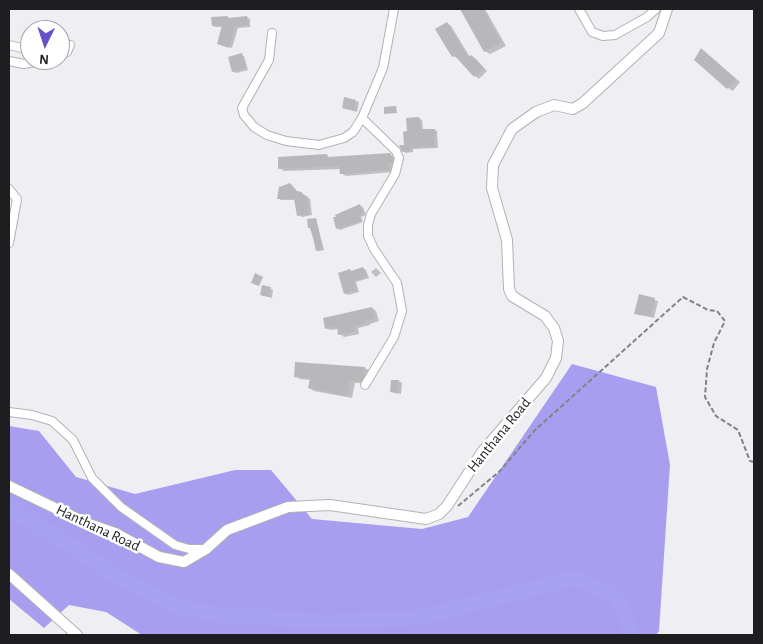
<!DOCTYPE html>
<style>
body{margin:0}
#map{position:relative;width:763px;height:644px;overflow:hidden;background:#efeff3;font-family:"Alegreya Sans",sans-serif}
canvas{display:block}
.frame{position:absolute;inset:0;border:10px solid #1e1e20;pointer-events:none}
.north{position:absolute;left:20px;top:20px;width:50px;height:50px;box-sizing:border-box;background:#fff;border:1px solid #a5a5a6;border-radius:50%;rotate:184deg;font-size:14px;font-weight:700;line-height:20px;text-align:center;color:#1e1e20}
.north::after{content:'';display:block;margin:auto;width:18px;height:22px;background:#6850c9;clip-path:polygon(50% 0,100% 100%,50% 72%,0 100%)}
</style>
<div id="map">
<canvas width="763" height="644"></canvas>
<div class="frame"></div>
<div class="north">N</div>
</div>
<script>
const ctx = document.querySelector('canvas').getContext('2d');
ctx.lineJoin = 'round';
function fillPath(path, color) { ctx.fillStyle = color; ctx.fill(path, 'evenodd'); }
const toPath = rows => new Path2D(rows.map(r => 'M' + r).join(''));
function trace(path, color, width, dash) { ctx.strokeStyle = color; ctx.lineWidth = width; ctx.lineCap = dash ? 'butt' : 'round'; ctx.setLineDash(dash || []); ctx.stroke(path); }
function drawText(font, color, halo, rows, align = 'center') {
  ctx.font = font + ' "Alegreya Sans",sans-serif'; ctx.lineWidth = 5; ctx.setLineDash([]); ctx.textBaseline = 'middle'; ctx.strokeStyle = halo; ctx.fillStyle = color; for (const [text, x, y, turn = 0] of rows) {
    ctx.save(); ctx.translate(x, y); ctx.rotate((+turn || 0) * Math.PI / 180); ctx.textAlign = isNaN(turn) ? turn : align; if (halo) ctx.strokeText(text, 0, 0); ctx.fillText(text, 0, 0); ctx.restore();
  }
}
fillPath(toPath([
 [572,364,656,387,670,465,659,631,656,635,142,635,106,612,69,605,44,628,9,599,9,426,39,431,76,477,135,494,235,470,271,470,312,519,422,529,468,517]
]), '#a79ef0');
fillPath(toPath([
 [462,9,485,9,506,46,490,54,485,51],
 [227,17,230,19,247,17,250,19,250,27,238,28,232,48,221,45,223,27,216,27,213,26],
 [447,23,451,26,470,57,472,56,476,59,487,71,479,79,475,76,459,58,453,56],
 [706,53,740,82,733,91,728,88],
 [241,55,244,56,248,70,236,73,233,71],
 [356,101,359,102,357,112,344,108],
 [419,118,422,120,423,130,434,130,437,131,438,148,413,149,413,152,406,153,403,151,408,133],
 [390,155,395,158,397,165,393,165,393,172,346,176,341,173,341,169,284,171,280,168,327,156,331,158],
 [298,193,302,193,310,199,312,215,302,217,299,215,296,200,281,200,278,198],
 [360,206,363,207,366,215,361,217,363,222,340,230,338,228],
 [316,219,324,250,318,251,317,250],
 [363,268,366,270,369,278,356,282,359,292,348,295,345,293,350,270,353,272],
 [376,268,381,273,376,277,371,272],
 [270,288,273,290,272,298,261,295],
 [640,296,658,301,654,318,636,313],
 [372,308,376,311,379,321,370,324,370,325,358,328,359,334,344,337,340,334,338,329,330,330,326,328],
 [365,368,370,371,366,383,355,383,352,398,314,391,309,388,311,380,300,379,295,376],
 [399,381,402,383,401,394,394,393,391,391]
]), '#0003');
trace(toPath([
 [9,507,120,578,179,607,215,614,324,622,417,618,575,578,618,597,632,635]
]), '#a8a0f2', 16);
fillPath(toPath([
 [460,9,483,9,501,43,484,52],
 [228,16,228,18,247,16,248,25,235,27,229,48,217,44,222,25,212,26,211,17],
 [447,22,468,57,471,55,484,68,474,77,455,56,452,57,435,29],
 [701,48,736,79,727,89,694,60],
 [242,53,246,68,232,72,228,57],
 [344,97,356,100,354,111,342,108],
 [396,106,397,113,384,114,384,107],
 [419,117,421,129,435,129,435,147,410,148,410,151,402,152,399,145,404,145,403,132,407,131,406,118],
 [390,153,393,158,392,163,388,163,389,170,340,174,339,166,278,169,278,157,327,154,328,157],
 [290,183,297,191,302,192,302,195,307,196,309,214,297,216,294,199,277,199,279,187],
 [360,204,364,214,359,216,361,221,336,229,333,217,336,217,335,215],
 [316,218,323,250,316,251,313,238,310,228,308,228,307,219],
 [363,267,367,276,354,281,357,290,344,294,338,273,350,269,351,271],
 [255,273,263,277,259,286,251,283],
 [262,285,271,287,269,297,260,295],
 [639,294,655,298,651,317,634,314],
 [372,307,375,318,366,321,366,323,354,326,355,332,338,335,337,326,325,329,323,318],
 [295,362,365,367,364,375,361,381,350,381,347,396,308,388,310,378,294,377],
 [391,380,399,380,398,393,390,392]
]), '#b8b8bb');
const street = toPath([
 [579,9,592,32,603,36,615,35,647,17,656,9],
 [272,33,269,60,242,108,244,115,254,127,267,135,286,141,319,145,344,138,353,132,362,118,383,68,394,9],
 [60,43,70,45,67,52,60,56],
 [9,45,22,48,30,47],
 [9,61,24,64,44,60],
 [362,118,396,151,399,158,395,174,371,214,368,225,368,236,374,249,397,283,402,311,394,337,365,385],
 [9,189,17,199,9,243],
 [9,412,32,415,52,421,73,440,92,478,121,507,175,545,189,549,205,549]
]);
const secondary = toPath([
 [9,486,86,523,115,533,159,557,184,562,206,549,227,530,288,507,330,505,426,519,439,514,447,506,482,452,546,378,556,358,558,341,554,328,545,316,512,296,509,289,507,240,492,188,493,165,512,129,536,112,554,105,573,109,583,103,659,33,667,9],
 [9,574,77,635]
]);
trace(street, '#b2b2b6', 10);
trace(secondary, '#b2b2b6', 12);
trace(toPath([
 [458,506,500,471,534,431,683,297,708,310,717,311,725,321,714,343,707,369,705,397,716,416,738,430,750,461,754,462]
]), '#838386', 2, [5, 2.5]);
trace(street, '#fff', 8);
trace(secondary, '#fff', 10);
drawText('15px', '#1e1e20', '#fff', [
 ["Hanthana Road",499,435,-51],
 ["Hanthana Road",98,528,25]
]);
</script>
